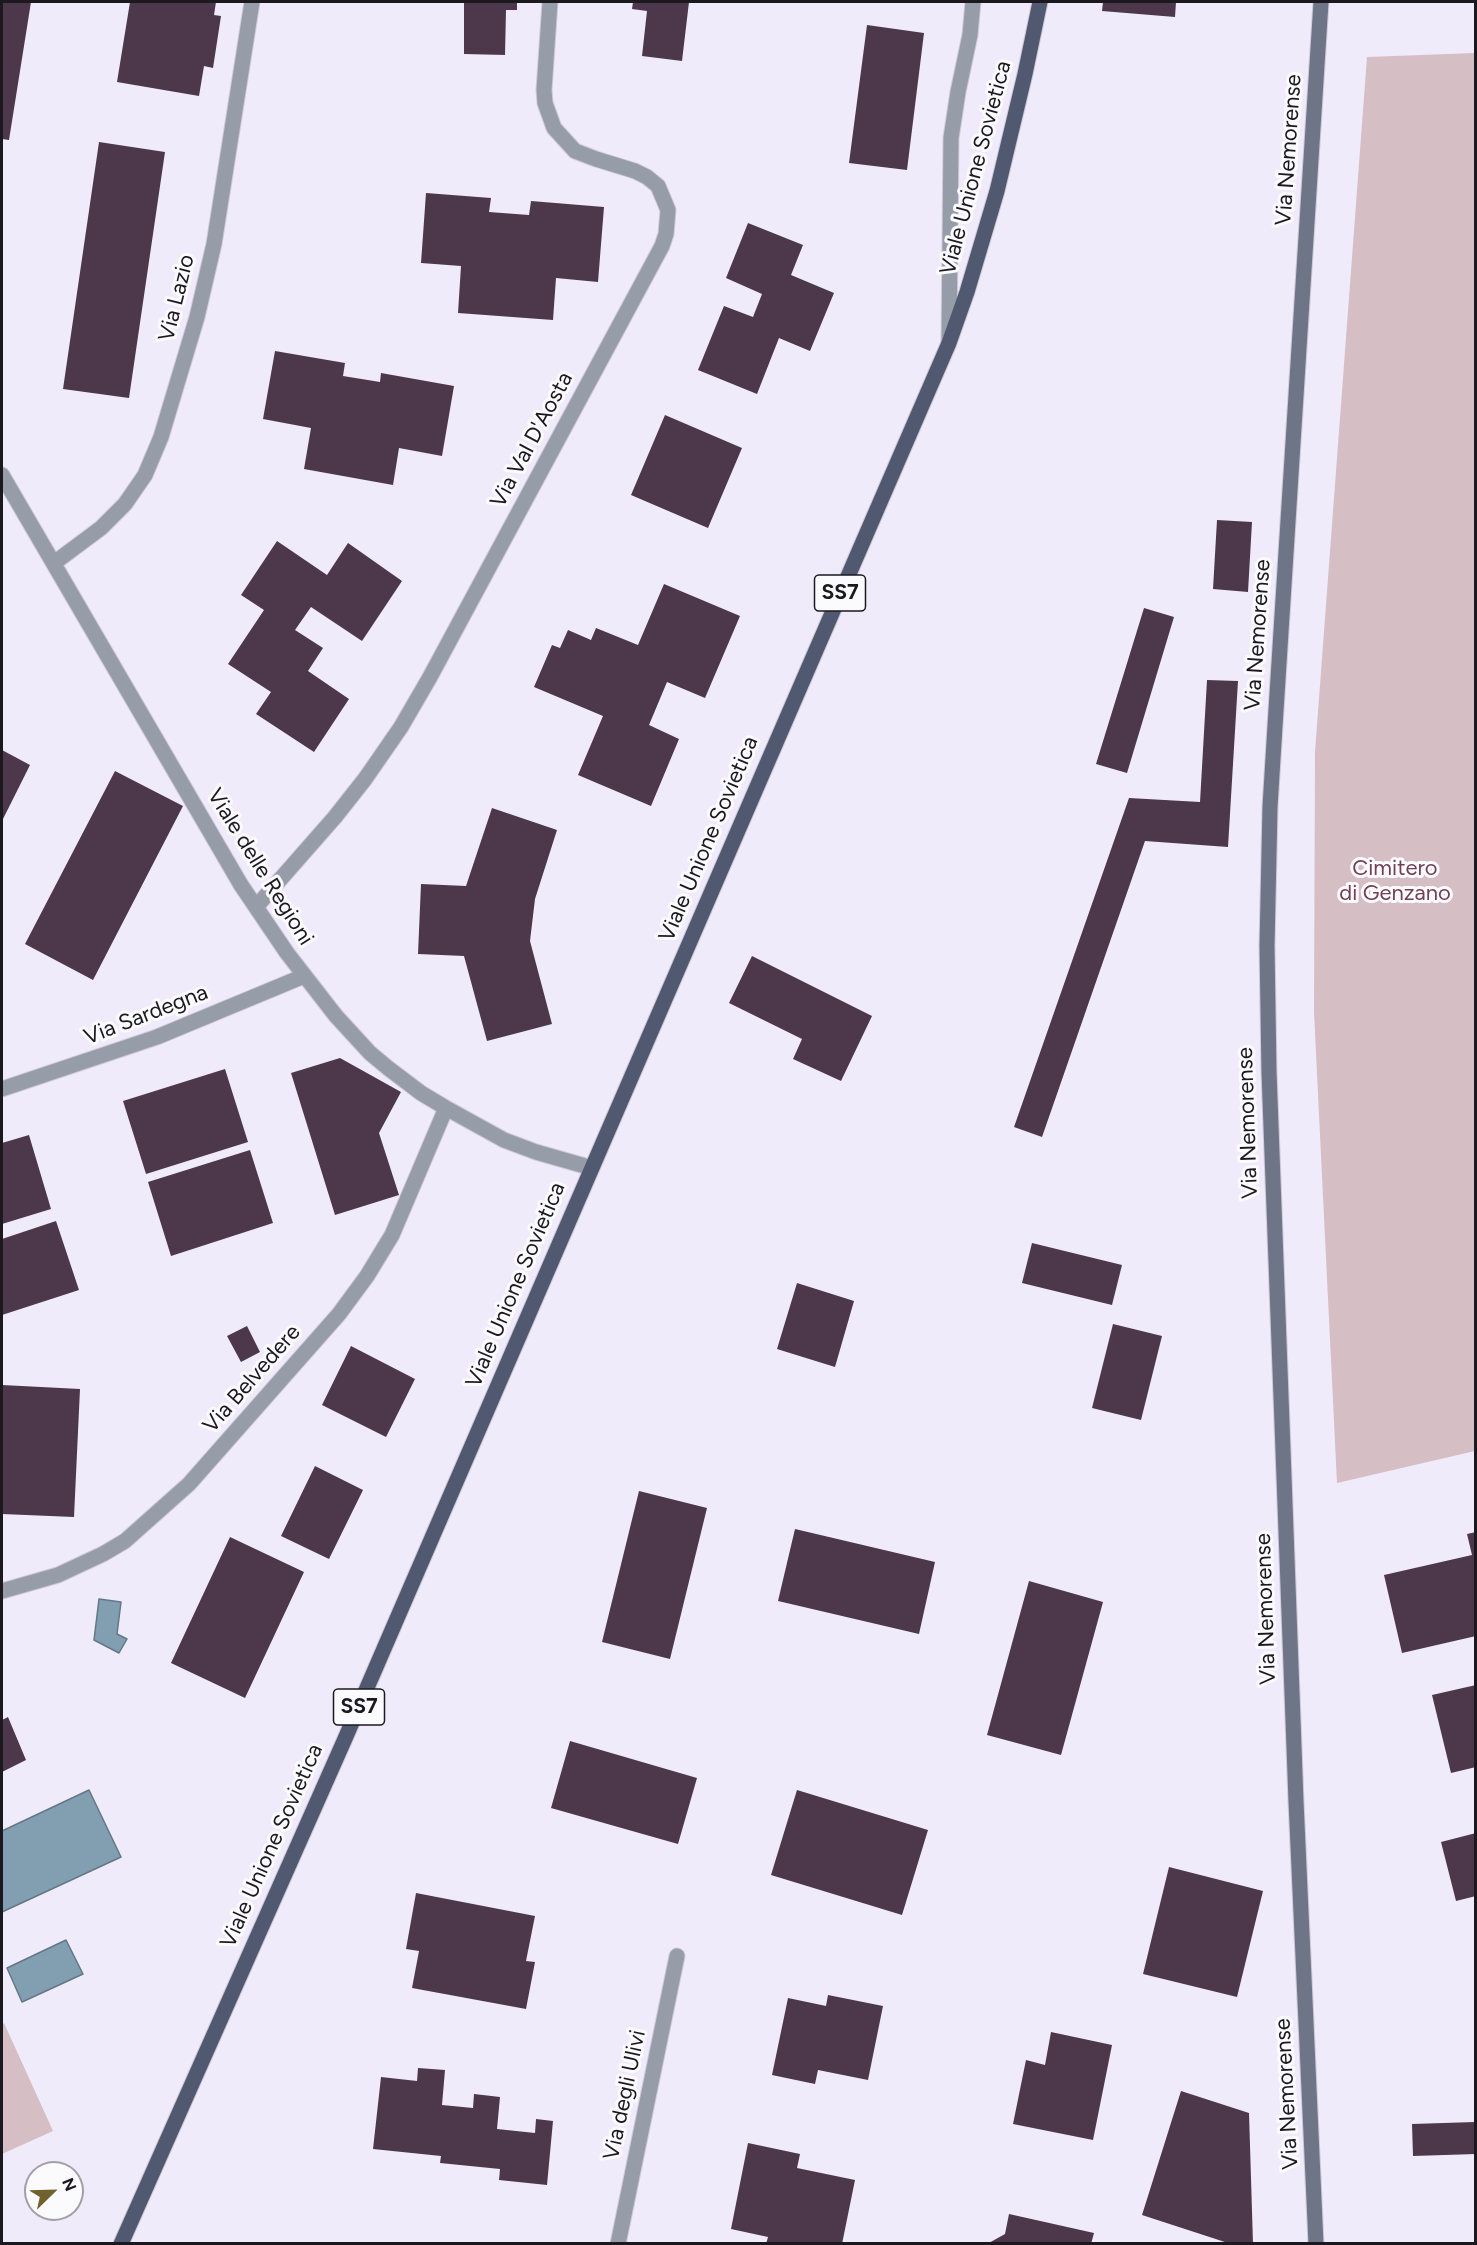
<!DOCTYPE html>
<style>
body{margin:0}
#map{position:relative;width:1477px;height:2245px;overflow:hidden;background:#f0ebfb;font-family:Figtree,sans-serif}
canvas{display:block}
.frame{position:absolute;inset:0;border:3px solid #1b191f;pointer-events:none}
.north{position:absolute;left:24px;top:2161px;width:60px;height:60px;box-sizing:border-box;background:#fbfbfe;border:2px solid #a1a1a5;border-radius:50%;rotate:67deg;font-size:16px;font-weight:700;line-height:24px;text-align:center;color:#1b191f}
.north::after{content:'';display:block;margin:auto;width:21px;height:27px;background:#70612e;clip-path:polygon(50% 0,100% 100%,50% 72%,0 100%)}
</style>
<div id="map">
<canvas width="1477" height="2245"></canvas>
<div class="frame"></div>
<div class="north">N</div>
</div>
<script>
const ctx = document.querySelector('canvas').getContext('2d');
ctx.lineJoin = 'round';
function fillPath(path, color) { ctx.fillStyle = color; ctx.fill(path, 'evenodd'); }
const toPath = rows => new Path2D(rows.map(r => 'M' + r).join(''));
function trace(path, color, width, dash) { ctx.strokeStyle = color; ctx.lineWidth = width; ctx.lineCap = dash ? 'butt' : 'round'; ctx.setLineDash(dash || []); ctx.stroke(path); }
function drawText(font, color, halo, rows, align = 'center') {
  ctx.font = font + ' Figtree,sans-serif'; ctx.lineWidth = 6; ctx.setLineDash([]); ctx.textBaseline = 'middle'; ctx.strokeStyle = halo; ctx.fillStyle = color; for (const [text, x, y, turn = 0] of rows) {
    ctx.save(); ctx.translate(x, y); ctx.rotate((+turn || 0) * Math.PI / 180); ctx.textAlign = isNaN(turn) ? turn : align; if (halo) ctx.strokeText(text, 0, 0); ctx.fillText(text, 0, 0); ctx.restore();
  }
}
fillPath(toPath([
 [1475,53,1475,1451,1337,1483,1314,1012,1315,752,1367,57],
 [4,2023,53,2131,2,2154,2,2025]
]), '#d5bec4');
const water = toPath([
 [99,1599,121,1602,117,1634,127,1639,119,1653,94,1640,99,1599],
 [89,1790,121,1857,2,1912,2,1831,89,1790],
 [66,1940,83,1974,22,2002,7,1968,66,1940]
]);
fillPath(water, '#829fb2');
trace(water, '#637786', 1.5);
fillPath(toPath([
 [2,2,31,2,9,140,2,139],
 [130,2,216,2,214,15,221,16,213,68,204,66,199,96,117,82],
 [464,2,517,2,517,10,506,10,505,55,464,54],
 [633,2,689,2,682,61,642,56,647,11,632,9],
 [1103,2,1176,2,1175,17,1102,11],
 [867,25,924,33,907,170,849,163],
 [99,142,165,152,129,398,63,389],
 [426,193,491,198,489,212,529,215,531,201,604,207,598,282,556,278,553,320,458,313,461,266,421,263],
 [748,223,803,245,791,275,834,293,810,351,779,338,757,394,698,370,724,306,753,317,762,294,726,278],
 [275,351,345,363,343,376,380,382,381,373,454,386,442,456,399,448,393,485,304,469,311,428,263,419],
 [665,415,742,448,708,528,631,495],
 [1217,520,1252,522,1248,592,1213,589],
 [277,541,327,575,348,543,402,581,362,641,311,607,295,630,323,648,308,671,349,699,314,752,256,714,271,692,228,664,264,610,241,595],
 [664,584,740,616,705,698,667,682,649,725,679,739,651,806,578,775,603,716,534,687,552,645,560,648,568,630,591,640,596,628,638,645],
 [1144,608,1174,617,1127,773,1096,764],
 [1207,680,1238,681,1228,847,1145,841,1042,1137,1014,1127,1129,798,1200,802],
 [2,750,30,765,2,821],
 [115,771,183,806,93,980,25,944],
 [492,808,557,830,535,899,530,941,552,1024,487,1041,464,956,418,954,421,884,466,886],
 [752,956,872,1016,841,1081,793,1059,802,1039,729,1003],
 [340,1058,401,1092,379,1133,399,1195,335,1215,291,1073],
 [225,1069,248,1142,146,1174,123,1101],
 [29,1135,51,1209,2,1224,2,1143],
 [250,1150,273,1223,171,1256,148,1182],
 [56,1221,79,1290,2,1315,2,1239],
 [1032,1243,1122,1265,1112,1305,1022,1283],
 [797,1283,854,1301,835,1367,777,1349],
 [1113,1324,1162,1336,1141,1420,1092,1408],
 [247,1326,260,1352,241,1362,227,1336],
 [351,1346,415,1379,386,1437,322,1405],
 [2,1385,80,1389,74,1517,2,1514],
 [315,1466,363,1490,329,1559,281,1536],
 [639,1491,707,1508,670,1659,602,1642],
 [795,1529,935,1562,919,1634,778,1601],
 [1476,1532,1476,1636,1402,1653,1384,1575,1472,1555,1467,1534],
 [230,1537,304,1572,245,1698,171,1663],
 [1029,1581,1103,1602,1061,1755,987,1735],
 [1476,1685,1476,1767,1451,1773,1432,1695],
 [8,1717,26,1760,2,1772,2,1720],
 [570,1741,697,1778,678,1844,551,1808],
 [797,1790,928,1830,902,1915,771,1875],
 [1476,1833,1476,1896,1456,1901,1441,1842],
 [1169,1867,1263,1891,1237,1997,1143,1974],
 [416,1893,535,1916,526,1961,535,1962,526,2009,412,1988,419,1951,406,1949],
 [828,1995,883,2006,868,2080,818,2070,815,2084,772,2075,788,1998,826,2006],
 [1051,2032,1112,2045,1093,2140,1013,2124,1026,2060,1045,2065],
 [418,2068,445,2070,442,2105,473,2108,474,2094,500,2097,497,2129,535,2133,536,2119,553,2121,547,2185,499,2180,500,2169,440,2163,441,2156,373,2149,381,2077,417,2081],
 [1181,2091,1249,2113,1253,2244,1231,2244,1142,2215],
 [1475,2122,1476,2154,1413,2156,1412,2124],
 [748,2143,800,2154,797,2168,855,2180,842,2244,766,2244,768,2237,731,2229],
 [1009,2214,1094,2233,1091,2244,987,2244,1005,2234]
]), '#4d384b');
const minor = toPath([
 [949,342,951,138,958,92,970,35,973,2],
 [2,475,241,885,287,953,336,1016,370,1053,388,1068,421,1093,446,1108,504,1140,536,1152,592,1168],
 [54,563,101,528,125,504,145,475,161,437,197,317,214,244,252,2],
 [256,907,335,817,365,779,401,727,430,677,662,246,666,234,668,210,658,186,647,177,635,171,596,159,575,151,554,128,545,103,544,90,550,2],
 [2,1089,157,1037,304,976],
 [2,1591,58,1575,103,1554,125,1541,189,1484,339,1314,367,1276,392,1235,446,1108],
 [618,2244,677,1956]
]);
const secondary = toPath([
 [1316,2244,1296,1801,1269,1072,1267,946,1270,807,1275,726,1321,2]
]);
const primary = toPath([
 [121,2244,344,1741,949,343,967,292,997,191,1025,74,1040,2]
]);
trace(minor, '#cec9d8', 17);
trace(secondary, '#cec9d8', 17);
trace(primary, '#cec9d8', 17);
trace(minor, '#979ca9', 15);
trace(secondary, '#6d7587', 15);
trace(primary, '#50596f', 15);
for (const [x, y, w] of [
 [840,593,51],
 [359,1707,51]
]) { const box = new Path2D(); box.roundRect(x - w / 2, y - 18, w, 36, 4.5); ctx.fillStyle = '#fbfbfe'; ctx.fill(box); trace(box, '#1b191f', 1.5); }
drawText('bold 21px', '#1b191f', null, [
 ["SS7",840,593],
 ["SS7",359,1707]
]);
drawText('22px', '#1b191f', '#fbfbfe', [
 ["Via Nemorense",1289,150,-86],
 ["Viale Unione Sovietica",976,168,-75],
 ["Via Lazio",177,298,-76],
 ["Via Val D'Aosta",532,440,-62],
 ["Via Nemorense",1258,635,-86],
 ["Viale Unione Sovietica",709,839,-67],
 ["Viale delle Regioni",260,867,58],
 ["Via Sardegna",146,1015,-21],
 ["Via Nemorense",1248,1123,-92],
 ["Viale Unione Sovietica",516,1285,-67],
 ["Via Belvedere",252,1379,-49],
 ["Via Nemorense",1266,1609,-92],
 ["Viale Unione Sovietica",272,1846,-66],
 ["Via Nemorense",1287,2094,-93],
 ["Via degli Ulivi",625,2095,-78]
]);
drawText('22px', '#734050', '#fbfbfe', [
 ["Cimitero",1395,869],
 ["di Genzano",1395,894]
]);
</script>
